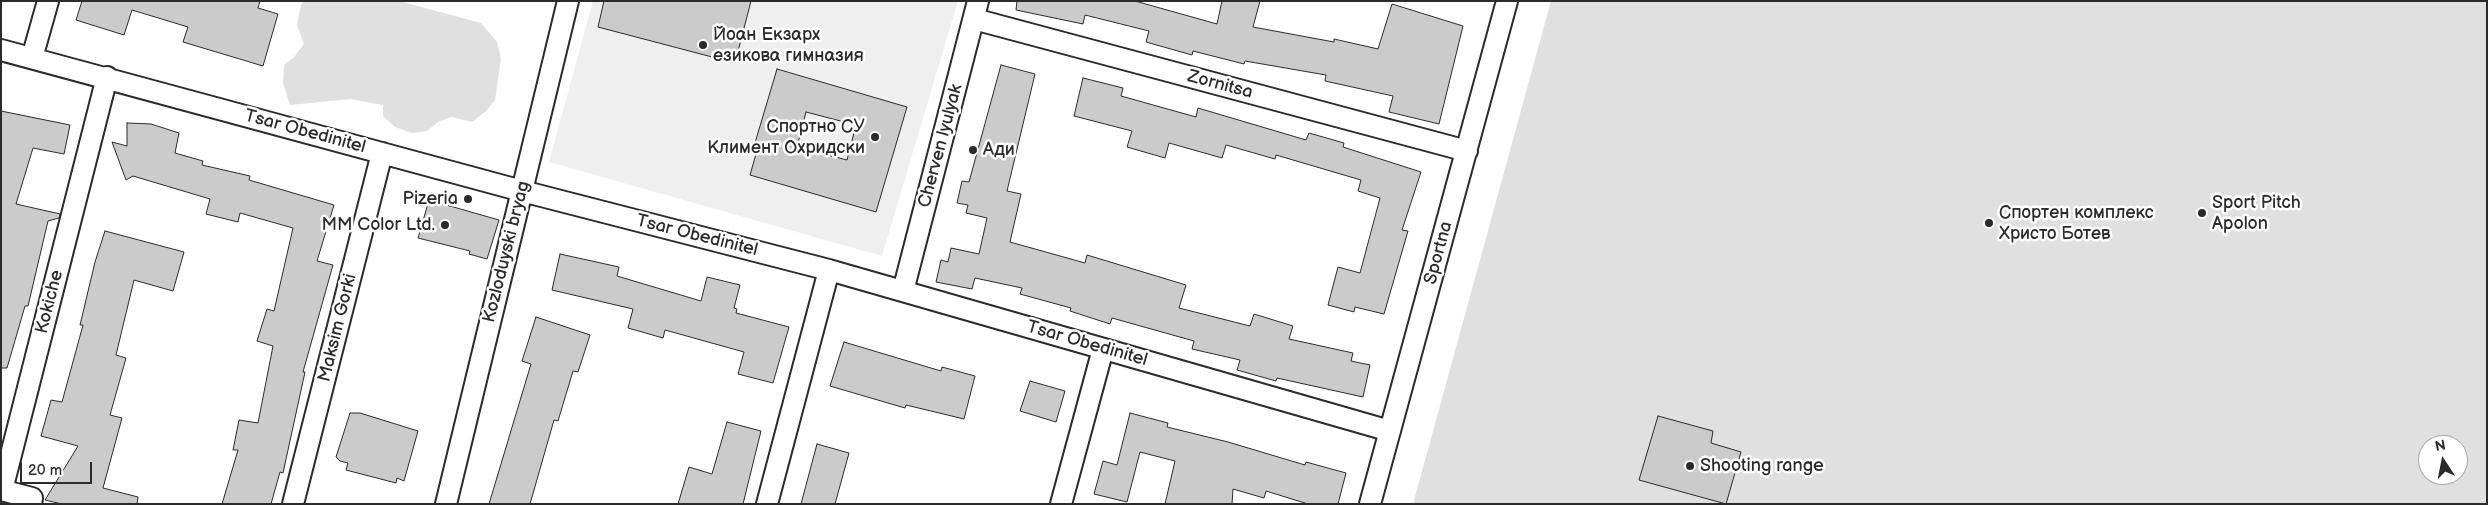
<!DOCTYPE html>
<meta charset="utf-8">
<style>
body{margin:0}
#map{position:relative;width:2488px;height:505px;overflow:hidden;background:#fff;font-family:"Balsamiq Sans",sans-serif}
canvas{display:block}
.frame{position:absolute;inset:0;border:2px solid #2b2b2b;pointer-events:none}
.north{position:absolute;left:2418px;top:435px;width:50px;height:50px;box-sizing:border-box;background:#fff;border:1px solid #aaa;border-radius:50%;rotate:349deg;font-size:14px;font-weight:700;line-height:20px;text-align:center;color:#2b2b2b}
.north::after{content:'';display:block;margin:auto;width:18px;height:22px;background:#2b2b2b;clip-path:polygon(50% 0,100% 100%,50% 72%,0 100%)}
.scale{position:absolute;left:20px;top:462px;width:72px;height:22px;box-sizing:border-box;border:2px solid #2b2b2b;border-top:0;padding-left:6px;font-size:15px;line-height:18px;white-space:nowrap;color:#2b2b2b;-webkit-text-stroke:4px #fff;paint-order:stroke}
</style>
<div id="map">
<canvas width="2488" height="505"></canvas>
<div class="frame"></div>
<div class="north">N</div>
<div class="scale">20 m</div>
</div>
<script>
const ctx = document.querySelector('canvas').getContext('2d');
ctx.lineJoin = 'round';
function fillPath(path, color) { ctx.fillStyle = color; ctx.fill(path, 'evenodd'); }
const toPath = rows => new Path2D(rows.map(r => 'M' + r).join(''));
function trace(path, color, width, dash) { ctx.strokeStyle = color; ctx.lineWidth = width; ctx.lineCap = dash ? 'butt' : 'round'; ctx.setLineDash(dash || []); ctx.stroke(path); }
function drawText(font, color, halo, rows, align = 'center') {
  ctx.font = font + ' "Balsamiq Sans",sans-serif'; ctx.lineWidth = 5; ctx.setLineDash([]); ctx.textBaseline = 'middle'; ctx.strokeStyle = halo; ctx.fillStyle = color; for (const [text, x, y, turn = 0] of rows) {
    ctx.save(); ctx.translate(x, y); ctx.rotate((+turn || 0) * Math.PI / 180); ctx.textAlign = isNaN(turn) ? turn : align; if (halo) ctx.strokeText(text, 0, 0); ctx.fillText(text, 0, 0); ctx.restore();
  }
}
fillPath(toPath([
 [593,1,958,1,882,256,549,162]
]), '#efefef');
fillPath(toPath([
 [304,1,399,1,481,23,497,42,501,59,495,100,486,111,472,122,451,117,438,122,427,131,412,133,395,127,383,116,383,105,351,99,290,105,283,83,284,65,294,57,304,44,297,25,301,5],
 [1551,1,2487,1,2487,504,1413,504],
 [2428,445,2458,445,2458,475,2428,475]
]), '#e0e0e0');
const building = toPath([
 [82,1,260,1,258,8,278,14,263,66,183,42,188,27,132,10,124,35,76,20,82,1],
 [604,1,751,1,735,63,598,27,604,1],
 [1017,1,1135,1,1217,24,1222,1,1260,1,1253,27,1334,42,1334,39,1378,49,1392,4,1463,26,1439,124,1389,112,1393,96,1325,81,1326,75,1245,61,1244,64,1193,51,1192,55,1146,42,1149,31,1085,15,1083,24,1016,10,1017,1],
 [1001,65,1035,74,1007,191,1021,194,1010,242,1085,263,1087,255,1186,285,1179,308,1250,326,1254,314,1293,326,1289,339,1353,353,1351,361,1370,365,1363,397,1277,378,1276,381,1237,370,1240,360,1192,349,1194,341,1112,318,1110,324,1070,311,1071,308,1020,294,1022,288,975,278,972,289,936,282,941,260,948,262,951,248,979,254,987,218,966,213,968,205,957,203,962,181,969,182,1001,65],
 [777,69,907,107,876,212,750,175,756,154,752,153,777,69],
 [806,112,856,125,847,160,797,147,806,112],
 [1083,78,1123,88,1121,96,1196,117,1198,108,1306,140,1309,133,1344,143,1343,147,1421,172,1402,230,1408,231,1384,314,1355,307,1354,312,1328,305,1338,267,1360,273,1380,198,1358,191,1361,180,1276,155,1275,159,1226,145,1222,158,1169,143,1165,158,1127,147,1132,131,1074,116,1083,78],
 [1,111,70,125,64,154,33,148,16,204,60,214,59,218,48,221,28,306,25,306,7,368,1,368,1,111],
 [127,123,151,124,179,133,175,153,203,161,202,165,250,176,249,180,334,205,317,261,333,265,303,372,305,372,283,473,280,472,271,504,222,504,238,450,233,450,239,420,258,423,273,346,257,341,267,309,274,311,293,228,240,213,238,222,206,214,210,199,133,176,126,180,112,142,127,146,127,123],
 [429,200,499,220,487,259,469,254,470,251,418,238,429,200],
 [105,231,184,252,173,291,134,280,116,355,126,358,110,415,122,418,103,488,138,497,137,504,62,504,45,500,78,446,41,436,51,400,62,402,83,325,80,325,95,262,105,231],
 [560,254,619,267,617,276,701,301,707,277,740,285,734,308,737,309,736,313,789,327,773,383,738,374,744,352,665,330,663,338,628,328,633,309,552,290,560,254],
 [536,317,590,335,578,372,573,371,558,421,554,420,530,504,489,504,531,364,522,361,536,317],
 [844,342,941,371,942,367,975,376,964,419,906,405,905,408,830,386,844,342],
 [1030,381,1065,391,1056,422,1020,411,1030,381],
 [350,413,360,413,418,431,404,481,397,478,396,483,346,470,348,463,340,461,336,457,350,413],
 [1130,413,1168,423,1167,427,1228,442,1305,465,1306,462,1346,473,1338,504,1308,504,1266,491,1264,498,1233,489,1232,504,1165,504,1175,461,1140,452,1127,502,1094,494,1103,461,1117,465,1130,413],
 [1658,416,1713,431,1711,443,1741,452,1726,504,1639,480,1658,416],
 [727,422,761,431,743,504,678,504,689,467,712,474,727,422],
 [817,444,849,453,835,504,801,504,817,444]
]);
fillPath(building, '#cbcbcb');
trace(building, '#2b2b2b', 1);
const street = toPath([
 [974,19,1467,151],
 [1,50,522,191,829,270,1390,431],
 [32,58,48,1],
 [903,291,978,1],
 [1,490,32,498,31,504],
 [2,490,107,77],
 [293,504,382,153],
 [446,504,568,1],
 [767,504,829,270],
 [1061,504,1103,349],
 [1370,504,1507,1]
]);
trace(street, '#2b2b2b', 24);
trace(street, '#fff', 20);
for (const [x, y, r, color] of [
 [703,45,5,"#2b2b2b"],
 [875,137,5,"#2b2b2b"],
 [973,150,5,"#2b2b2b"],
 [468,199,5,"#2b2b2b"],
 [2202,213,5,"#2b2b2b"],
 [1989,223,5,"#2b2b2b"],
 [445,225,5,"#2b2b2b"],
 [1690,466,5,"#2b2b2b"]
]) { const dot = new Path2D(); dot.arc(x, y, r, 0, 2 * Math.PI); ctx.fillStyle = color; ctx.fill(dot); trace(dot, '#fff', 2); }
drawText('18px', '#2b2b2b', '#fff', [
 ["Йоан Екзарх",713,35],
 ["езикова гимназия",713,56],
 ["Спортно СУ",865,127,"right"],
 ["Климент Охридски",865,148,"right"],
 ["Ади",983,150],
 ["Pizeria",458,199,"right"],
 ["Sport Pitch",2212,203],
 ["Apolon",2212,224],
 ["Спортен комплекс",1999,213],
 ["Христо Ботев",1999,234],
 ["MM Color Ltd.",435,225,"right"],
 ["Shooting range",1700,466]
], 'left');
drawText('18px', '#2b2b2b', '#fff', [
 ["Zornitsa",1220,85,15],
 ["Tsar Obedinitel",305,132,15],
 ["Cherven lyulyak",941,146,-75],
 ["Tsar Obedinitel",697,236,14],
 ["Kozloduyski bryag",507,252,-76],
 ["Sportna",1439,253,-75],
 ["Kokiche",50,302,-76],
 ["Maksim Gorki",338,328,-76],
 ["Tsar Obedinitel",1087,344,16]
]);
</script>
